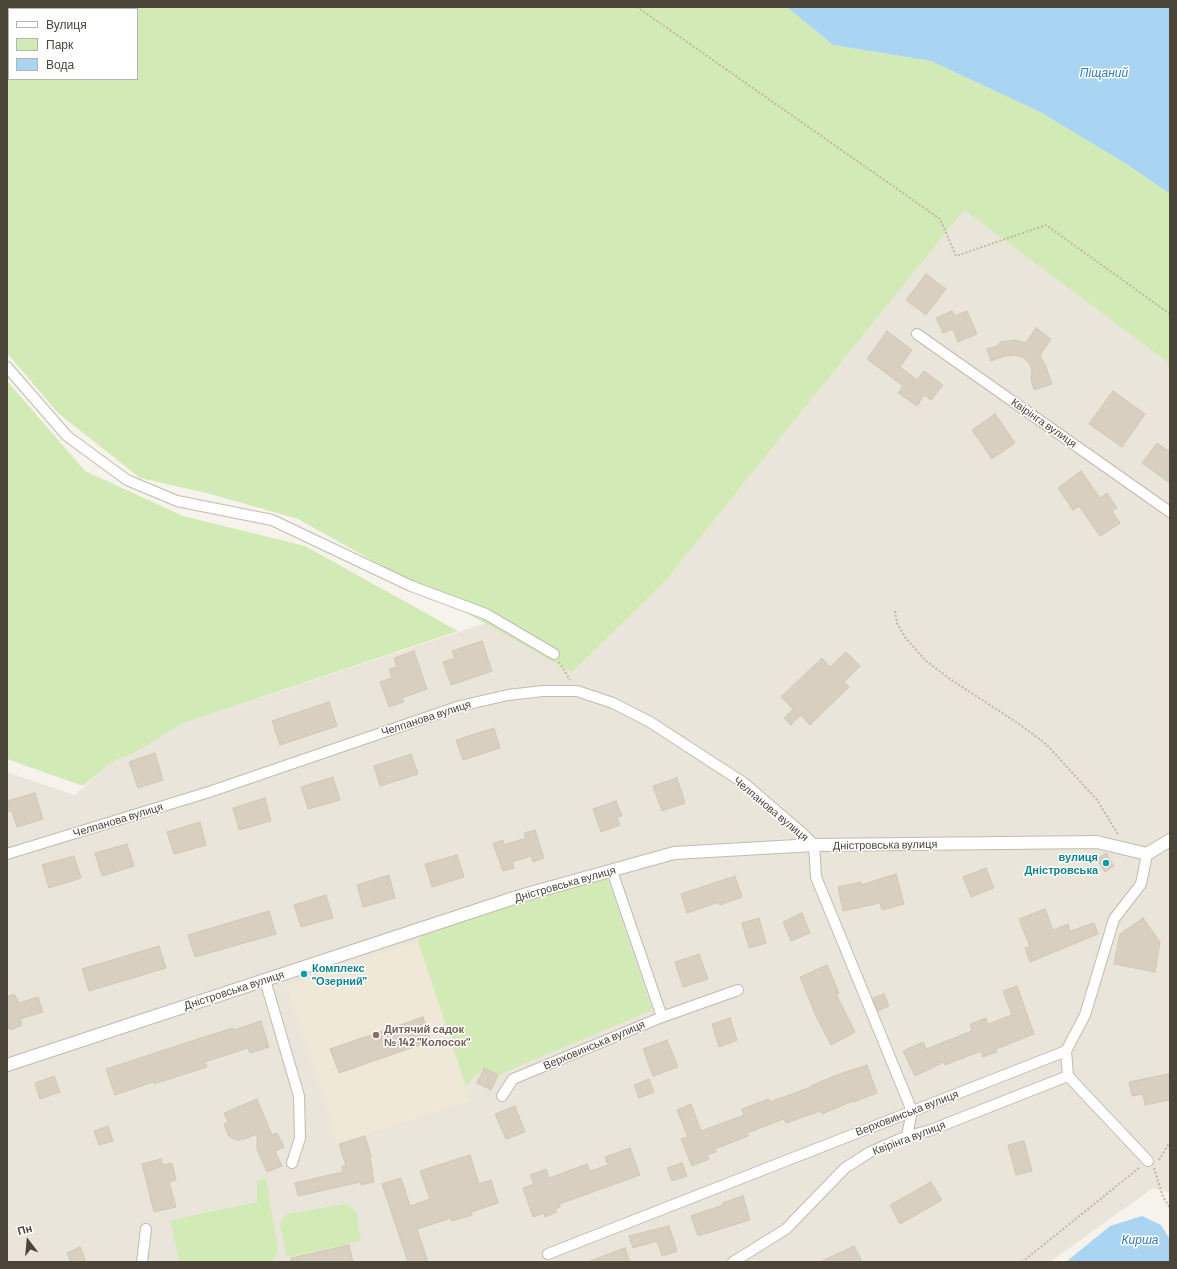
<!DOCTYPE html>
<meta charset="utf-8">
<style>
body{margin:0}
#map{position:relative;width:1177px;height:1269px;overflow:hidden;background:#f6f3ec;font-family:Barlow,sans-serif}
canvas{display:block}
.frame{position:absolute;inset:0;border:8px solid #4b4439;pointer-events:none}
.legend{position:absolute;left:8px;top:8px;width:130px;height:72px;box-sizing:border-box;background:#fff;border:1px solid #b7b4b0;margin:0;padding:5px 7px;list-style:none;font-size:12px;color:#4b4439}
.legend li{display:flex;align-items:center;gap:8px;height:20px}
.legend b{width:20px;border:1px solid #b7b4b0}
.north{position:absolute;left:8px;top:1221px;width:40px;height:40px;-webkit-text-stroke:3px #fff;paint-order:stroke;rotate:344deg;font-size:11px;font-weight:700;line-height:16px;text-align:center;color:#4b4439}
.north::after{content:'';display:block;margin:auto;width:14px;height:18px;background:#4b4439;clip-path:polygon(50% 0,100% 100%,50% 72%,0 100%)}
</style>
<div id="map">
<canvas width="1177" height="1269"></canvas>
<div class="frame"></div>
<ul class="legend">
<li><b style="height:5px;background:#fff"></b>Вулиця</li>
<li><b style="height:11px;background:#d2eab5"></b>Парк</li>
<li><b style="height:11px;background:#a9d4f2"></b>Вода</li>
</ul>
<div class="north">Пн</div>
</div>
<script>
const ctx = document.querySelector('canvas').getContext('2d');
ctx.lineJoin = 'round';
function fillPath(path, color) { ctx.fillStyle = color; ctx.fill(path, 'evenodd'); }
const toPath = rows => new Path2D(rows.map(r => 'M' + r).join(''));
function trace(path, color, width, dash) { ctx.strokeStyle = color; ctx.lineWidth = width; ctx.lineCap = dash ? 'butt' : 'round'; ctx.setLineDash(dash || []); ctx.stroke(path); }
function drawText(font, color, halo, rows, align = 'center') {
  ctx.font = font + ' Barlow,sans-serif'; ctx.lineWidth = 3; ctx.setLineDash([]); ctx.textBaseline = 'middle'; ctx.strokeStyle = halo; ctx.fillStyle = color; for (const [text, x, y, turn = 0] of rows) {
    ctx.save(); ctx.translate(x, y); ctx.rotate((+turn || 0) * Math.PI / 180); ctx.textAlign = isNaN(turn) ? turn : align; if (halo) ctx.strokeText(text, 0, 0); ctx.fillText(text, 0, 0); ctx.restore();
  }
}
fillPath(toPath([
 [964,210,1170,364,1170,1193,1153,1188,1050,1262,7,1262,7,772,75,795,107,766,138,745,181,724,480,625,666,580]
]), '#eae5da');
fillPath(toPath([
 [418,941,471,1100,338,1144,286,985]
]), '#efe8d6');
fillPath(toPath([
 [16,7,787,7,833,45,931,61,1040,112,1128,165,1170,194,1170,364,964,210,666,580,572,672,298,519,207,493,140,478,58,413,7,353,7,22,9,19,9,79,137,79,137,9,15,9],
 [7,381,85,471,183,516,305,546,458,631,181,724,134,753,118,759,107,766,83,786,7,759],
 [607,877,652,1010,498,1075,484,1068,466,1086,418,941,422,935,522,901],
 [266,1178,278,1251,274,1259,269,1262,179,1262,171,1220,257,1202,257,1181],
 [344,1204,349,1206,356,1213,361,1241,287,1257,280,1225,281,1221,285,1216,288,1214]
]), '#d2eab5');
fillPath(toPath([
 [787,7,1170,7,1170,194,1128,165,1040,112,931,61,833,45],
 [1142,1216,1161,1225,1170,1240,1170,1262,1066,1262,1110,1226]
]), '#a9d4f2');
const building = toPath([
 [926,274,946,289,926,315,906,300,926,274],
 [952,311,954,316,967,311,977,334,958,342,953,329,943,333,936,318,952,311],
 [1036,328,1051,339,1040,355,1045,365,1052,384,1034,390,1031,379,1032,370,1029,363,1023,357,1015,355,1005,356,991,361,987,349,998,346,1000,342,1016,340,1026,343,1036,328],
 [887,331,912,350,900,367,917,380,924,371,943,385,931,400,924,395,917,406,898,393,903,386,867,359,887,331],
 [1113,391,1145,414,1122,447,1089,424,1113,391],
 [995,414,1015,443,992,459,972,430,995,414],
 [1157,443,1170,452,1170,483,1142,463,1157,443],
 [1081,471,1100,498,1107,493,1117,508,1112,511,1120,523,1100,536,1079,506,1073,510,1058,488,1081,471],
 [482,641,492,671,451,685,443,662,455,658,452,651,482,641],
 [414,651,427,689,402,698,404,702,389,707,380,682,392,678,389,669,397,667,394,658,414,651],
 [846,652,860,666,844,682,849,687,810,725,801,715,791,725,784,718,793,709,781,697,822,658,830,667,846,652],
 [329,702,337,726,280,745,272,721,329,702],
 [494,728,500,748,463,760,456,740,494,728],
 [155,753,163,780,138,788,129,762,155,753],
 [411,754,418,774,380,786,374,766,411,754],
 [333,777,340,800,308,809,301,787,333,777],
 [677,778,685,803,662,811,653,786,677,778],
 [35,793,43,819,17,827,12,811,7,812,7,801,35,793],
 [265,798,271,821,239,830,233,808,265,798],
 [616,801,622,816,617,817,620,825,601,832,593,809,616,801],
 [200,822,206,845,174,854,167,832,200,822],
 [535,830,544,858,533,862,531,856,512,862,514,868,503,871,493,843,503,840,504,845,526,838,524,833,535,830],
 [127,844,134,866,102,876,95,853,127,844],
 [1106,853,1114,866,1105,872,1097,859,1106,853],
 [457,855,464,877,432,887,425,864,457,855],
 [74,856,81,878,49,888,42,865,74,856],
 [986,868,994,888,971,897,963,877,986,868],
 [896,874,904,904,882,910,880,903,843,911,838,887,861,882,861,885,896,874],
 [389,875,395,898,363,907,357,885,389,875],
 [735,876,742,897,720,905,719,902,687,913,681,894,735,876],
 [326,895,333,918,301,927,294,905,326,895],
 [1045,909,1053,930,1068,924,1070,931,1094,923,1098,934,1030,962,1025,948,1030,946,1019,919,1045,909],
 [269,911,276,934,195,957,188,935,269,911],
 [802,913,810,933,791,941,783,922,802,913],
 [759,918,766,943,749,948,742,923,759,918],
 [1143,918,1160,942,1155,972,1114,964,1120,934,1143,918],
 [159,946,166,968,89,991,82,969,159,946],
 [699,954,708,979,683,987,675,962,699,954],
 [827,965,839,993,836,994,855,1032,831,1045,816,1016,800,977,827,965],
 [1017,986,1034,1034,996,1049,997,1052,983,1057,981,1051,945,1065,944,1062,915,1076,903,1051,923,1042,926,1049,972,1031,970,1024,986,1018,988,1024,1012,1015,1003,991,1017,986],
 [14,994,19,1003,38,997,43,1012,20,1019,22,1025,10,1030,7,1025,7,997,14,994],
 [884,994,889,1006,878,1011,873,998,884,994],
 [423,1017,431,1041,339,1073,330,1049,423,1017],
 [730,1018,737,1040,719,1047,712,1024,730,1018],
 [261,1021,269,1047,250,1053,248,1048,205,1062,207,1067,154,1084,153,1082,115,1095,106,1069,198,1039,233,1028,234,1030,261,1021],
 [667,1040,678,1067,653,1076,643,1049,667,1040],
 [867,1065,877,1093,854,1102,853,1101,822,1114,820,1111,786,1123,784,1119,747,1133,748,1136,715,1149,716,1152,707,1155,709,1159,692,1166,681,1139,688,1137,677,1110,691,1104,701,1131,744,1115,742,1109,769,1099,770,1102,811,1087,811,1086,834,1076,867,1065],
 [484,1068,498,1075,491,1090,477,1083,484,1068],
 [1168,1074,1170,1081,1170,1100,1145,1105,1143,1094,1132,1096,1129,1082,1168,1074],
 [54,1076,60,1092,40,1099,35,1083,54,1076],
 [649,1079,654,1092,639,1098,634,1085,649,1079],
 [257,1099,272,1135,277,1133,284,1147,275,1151,282,1166,267,1172,257,1149,257,1134,245,1139,237,1140,232,1138,228,1135,224,1124,228,1122,224,1113,257,1099],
 [515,1106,525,1132,506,1139,495,1114,515,1106],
 [108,1126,113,1141,99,1145,94,1131,108,1126],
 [365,1136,371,1156,370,1157,374,1182,361,1185,361,1182,298,1196,295,1183,343,1172,342,1166,346,1166,339,1144,365,1136],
 [1024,1141,1032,1171,1016,1175,1008,1145,1024,1141],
 [630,1148,640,1175,559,1204,560,1207,555,1209,557,1212,545,1217,544,1213,533,1217,523,1188,534,1184,530,1175,546,1169,549,1178,587,1164,590,1171,608,1165,605,1157,630,1148],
 [470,1155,479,1184,491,1180,498,1203,471,1212,472,1215,452,1221,451,1218,417,1229,428,1262,408,1262,382,1184,401,1178,410,1206,430,1199,420,1171,470,1155],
 [161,1159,163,1165,172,1163,176,1180,169,1182,176,1207,154,1212,142,1164,161,1159],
 [682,1163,687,1176,672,1181,667,1168,682,1163],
 [931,1182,942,1200,900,1224,890,1205,931,1182],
 [743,1196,750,1220,698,1236,691,1216,723,1205,722,1203,743,1196],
 [669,1226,677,1251,662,1256,657,1241,633,1248,629,1236,669,1226],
 [349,1245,353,1262,291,1262,291,1258,349,1245],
 [854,1246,862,1262,820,1262,854,1246],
 [80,1247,86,1262,71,1262,67,1253,80,1247],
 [625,1248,630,1262,591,1262,590,1261,625,1248]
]);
fillPath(building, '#d8cfc1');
trace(building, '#d3c7b4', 1);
const minor = toPath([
 [917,334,1170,512],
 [7,367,67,436,127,480,177,501,272,520,411,586,486,614,554,654],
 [7,854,209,792,460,706,508,695,543,691,577,691,613,703,650,722,744,783,801,832,814,845,816,877,912,1111,907,1136],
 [265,980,299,1096,300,1138,292,1163],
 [662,1017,738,990],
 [1068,1076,1148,1161],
 [502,1096,513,1079,662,1017,612,871],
 [548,1254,1066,1051,1085,1015,1114,919,1141,884,1147,854],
 [142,1262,146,1229],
 [733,1262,786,1229,845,1168,870,1152,907,1136,928,1131,1068,1076,1066,1051]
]);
const tertiary = toPath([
 [7,1065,520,896,674,853,814,845,1097,842,1147,854,1170,840]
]);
trace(minor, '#c2bbae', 12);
trace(tertiary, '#c2bbae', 14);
trace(toPath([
 [637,7,940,219,956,256,1046,225,1170,314],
 [895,611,897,623,905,637,925,660,950,679,1019,724,1047,745,1097,800,1119,836],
 [559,662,570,680],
 [1159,1160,1170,1142],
 [1154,1168,1163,1197,1170,1208],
 [1022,1262,1139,1168]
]), '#c4b79f', 2, [2, 2]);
trace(minor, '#fff', 10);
trace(tertiary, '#fff', 12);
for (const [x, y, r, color] of [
 [1106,863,4,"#0f9aa8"],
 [304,974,4,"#0f9aa8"],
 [376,1035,4,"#8d6e63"]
]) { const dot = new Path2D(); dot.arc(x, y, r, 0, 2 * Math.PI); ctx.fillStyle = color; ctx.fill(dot); trace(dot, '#fff', 1.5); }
drawText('11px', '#4b4439', '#fff', [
 ["Квірінга вулиця",1044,423,35],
 ["Челпанова вулиця",426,718,-18],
 ["Челпанова вулиця",771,809,40],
 ["Челпанова вулиця",118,820,-17],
 ["Дністровська вулиця",885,845,-1],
 ["Дністровська вулиця",565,884,-16],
 ["Дністровська вулиця",234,990,-18],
 ["Верховинська вулиця",594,1045,-23],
 ["Верховинська вулиця",907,1113,-21],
 ["Квірінга вулиця",909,1138,-21]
]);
drawText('bold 11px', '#0d838f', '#fff', [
 ["вулиця",1098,857],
 ["Дністровська",1098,870],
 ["Комплекс",312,968,"left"],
 ["\"Озерний\"",312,981,"left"]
], 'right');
drawText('bold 11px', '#785e54', '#fff', [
 ["Дитячий садок",384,1029],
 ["№ 142 \"Колосок\"",384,1042]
], 'left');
drawText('italic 12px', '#2e7ab2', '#fff', [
 ["Піщаний",1104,73],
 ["Кирша",1140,1240]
]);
</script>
